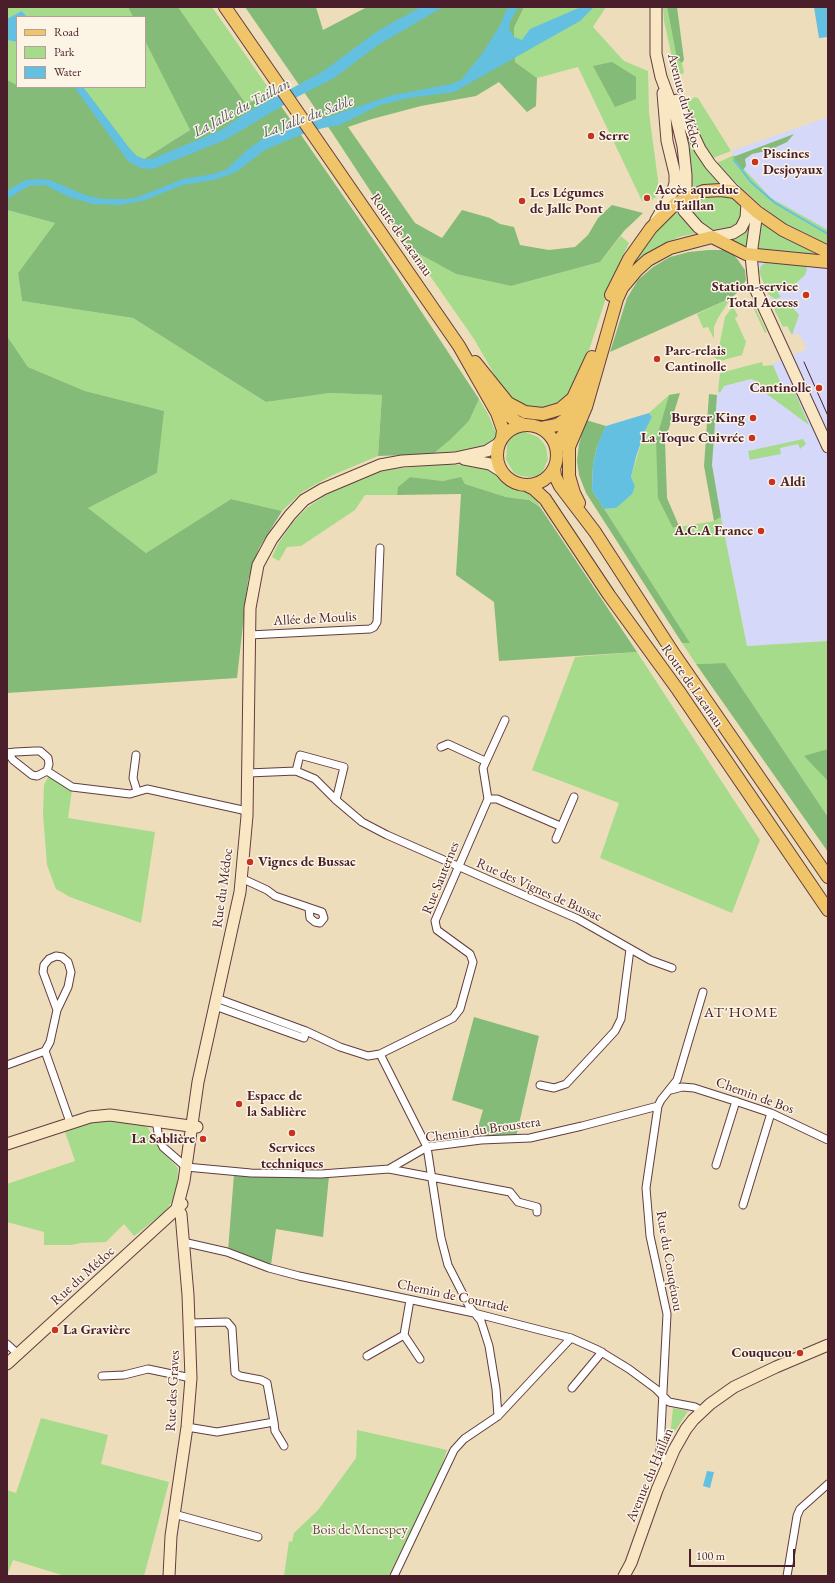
<!DOCTYPE html>
<meta charset="utf-8">
<style>
body{margin:0}
#map{position:relative;width:835px;height:1583px;overflow:hidden;background:#edb;font-family:"EB Garamond",serif}
canvas{display:block}
.frame{position:absolute;inset:0;border:8px solid #4a1f2b;pointer-events:none}
.legend{position:absolute;left:16px;top:16px;width:130px;height:72px;box-sizing:border-box;background:#fcf5e5;border:1px solid #b59f9b;margin:0;padding:5px 7px;list-style:none;font-size:12px;color:#4a1f2b}
.legend li{display:flex;align-items:center;gap:8px;height:20px}
.legend b{width:20px;border:1px solid #b59f9b}
.scale{position:absolute;left:689px;top:1549px;width:106px;height:18px;box-sizing:border-box;border:2px solid #4a1f2b;border-top:0;padding-left:5px;font-size:12px;line-height:14px;white-space:nowrap;color:#4a1f2b;-webkit-text-stroke:3px #fcf5e5;paint-order:stroke}
</style>
<div id="map">
<canvas width="835" height="1583"></canvas>
<div class="frame"></div>
<ul class="legend">
<li><b style="height:5px;background:#f0c469"></b>Road</li>
<li><b style="height:11px;background:#a6db8c"></b>Park</li>
<li><b style="height:11px;background:#63c0e1"></b>Water</li>
</ul>
<div class="scale">100 m</div>
</div>
<script>
const ctx = document.querySelector('canvas').getContext('2d');
ctx.lineJoin = 'round';
function fillPath(path, color) { ctx.fillStyle = color; ctx.fill(path, 'evenodd'); }
const toPath = rows => new Path2D(rows.map(r => 'M' + r).join(''));
function trace(path, color, width, dash) { ctx.strokeStyle = color; ctx.lineWidth = width; ctx.lineCap = dash ? 'butt' : 'round'; ctx.setLineDash(dash || []); ctx.stroke(path); }
function drawText(font, color, halo, rows, align = 'center') {
  ctx.font = font + ' "EB Garamond",serif'; ctx.lineWidth = 3; ctx.setLineDash([]); ctx.textBaseline = 'middle'; ctx.strokeStyle = halo; ctx.fillStyle = color; for (const [text, x, y, turn = 0] of rows) {
    ctx.save(); ctx.translate(x, y); ctx.rotate((+turn || 0) * Math.PI / 180); ctx.textAlign = isNaN(turn) ? turn : align; if (halo) ctx.strokeText(text, 0, 0); ctx.fillText(text, 0, 0); ctx.restore();
  }
}
fillPath(toPath([
 [828,117,828,641,747,646,716,493,712,465,717,393,720,393,724,386,751,379,774,363,807,349,799,334,792,335,787,326,783,327,759,272,756,250,759,226,771,198,743,168,731,151]
]), '#d6d8f9');
fillPath(toPath([
 [7,7,128,7,133,17,27,17,22,11,8,20],
 [178,7,212,7,272,93,246,104],
 [524,7,606,7,593,27,624,61,648,71,649,113,658,180,658,195,648,203,642,201,578,67,537,78,515,62,514,28],
 [663,7,667,7,677,59,682,63,684,73,676,76,664,21],
 [7,40,17,42,17,85,7,80],
 [145,41,190,130,144,159,137,156,130,149,83,87,145,87],
 [672,94,721,184,688,191],
 [695,97,698,98,731,151,713,158,710,157,684,105],
 [734,155,743,168,771,198,828,230,828,245,783,222,765,209,729,177,718,166,717,163],
 [709,195,730,197,737,201,743,212,735,227,717,231,705,227,689,210,688,204],
 [676,208,698,233,679,237,659,246,632,268,630,266,643,246],
 [7,210,55,223,18,273,22,301,133,318,266,402,330,393,382,395,378,456,333,475,302,492,282,511,231,499,146,553,88,508,157,473,163,411,85,391,28,367,7,336],
 [751,217,747,249,724,240],
 [762,224,765,224,828,258,782,251,756,250,759,226],
 [621,236,629,243,612,279,583,369,565,400,542,410,530,410,509,397,498,381,474,339,412,250,456,274,511,286,600,262],
 [766,262,805,265,807,269,805,275,792,287,788,283,778,293,781,297,775,299,768,294,759,272,761,266],
 [753,295,756,299,754,305,767,332,765,333,752,305],
 [731,298,718,318,714,327,714,339,708,327,703,328,697,314],
 [787,305,791,306,799,315,792,335,787,326,783,327,774,309,778,306],
 [733,306,738,316,735,318,746,342,742,355,720,361,714,357,719,347,725,317],
 [762,362,763,366,773,365,784,391,793,388,809,425,764,392,758,382,751,379,724,386,720,393,718,391,720,373],
 [669,395,656,441,673,528,714,521,721,517,747,646,828,641,828,817,725,663,696,664,682,643,689,642,604,509,616,508,635,486,631,477,644,433,652,417,649,413],
 [479,399,488,414,496,433,495,438,492,444,484,448,433,454,450,440,469,421],
 [525,432,538,437,542,441,546,447,548,459,543,471,537,476,529,477,521,476,514,473,506,460,507,444,512,437,518,433],
 [803,439,806,444,800,449,798,444,780,448,781,454,750,460,748,451],
 [445,464,472,465,494,471,501,480,509,487,530,493,537,500,540,507,529,500,506,497,465,484,461,478,443,481,410,477,398,487,397,495,365,495,355,510,301,546,287,547,279,561,272,557,278,544,293,522,308,507,329,493,355,480,383,470],
 [637,652,760,840,732,913,600,858,619,803,532,770,575,657],
 [49,775,72,790,68,818,155,832,141,923,70,897,56,889,47,865,43,814,44,785],
 [93,1121,112,1121,145,1126,148,1128,159,1148,178,1168,177,1193,166,1211,134,1236,124,1224,106,1242,80,1243,72,1245,44,1245,44,1232,7,1222,7,1184,75,1161,64,1129],
 [673,1408,688,1411,666,1445,663,1446,663,1436,670,1436],
 [41,1418,108,1435,101,1464,169,1482,144,1576,65,1576,13,1560,7,1576,7,1490,16,1493],
 [357,1430,447,1450,441,1468,389,1576,284,1576,289,1541,292,1542,294,1533,318,1510,356,1458]
]), '#a6db8c');
fillPath(toPath([
 [128,7,178,7,246,104,272,93,382,252,479,399,469,421,450,440,433,454,378,456,382,395,330,393,266,402,133,318,22,301,18,273,55,223,7,210,7,80,17,85,17,87,83,87,130,149,137,156,144,159,190,130,145,41,145,17,133,17],
 [245,7,316,7,323,30,367,7,524,7,514,28,515,62,537,78,536,106,527,112,499,82,476,96,421,106,372,119,348,127,415,223,442,238,462,210,490,218,500,224,514,227,520,245,549,250,575,247,588,235,598,218,612,205,643,213,624,231,600,262,511,286,456,274,412,250,394,227,333,134],
 [667,7,677,7,684,60,682,63,677,59],
 [612,62,636,77,636,99,615,107,593,66],
 [794,134,787,142,770,150,752,154,745,159,746,166,743,170,733,157],
 [708,250,724,250,733,254,738,260,745,270,746,280,740,290,731,298,610,352,627,298,638,280,653,267,670,257,689,252],
 [7,336,28,367,85,391,164,411,157,473,88,508,146,553,231,499,282,511,259,548,248,580,237,678,7,693],
 [680,393,665,441,667,498,679,526,673,528,658,498,656,440,669,395],
 [709,394,717,395,712,465,721,517,714,521,704,466],
 [586,420,606,426,597,447,593,464,592,490,690,643,682,643,586,493,579,475,577,461,579,444],
 [410,477,443,481,461,477,465,484,506,497,529,500,540,507,637,652,499,661,494,602,456,575,461,494,397,495,398,487],
 [725,663,828,817,828,852,696,664],
 [828,749,828,781,804,756],
 [474,1017,539,1036,516,1137,474,1141,483,1110,452,1100],
 [234,1174,329,1176,323,1237,276,1229,271,1265,228,1251]
]), '#84bb78');
fillPath(toPath([
 [421,7,443,7,378,45,334,78,299,96,225,140,153,169,140,168,128,161,74,87,83,87,130,149,137,156,144,159,152,159,221,130,246,113,322,72,379,30],
 [508,7,518,7,510,22,509,29,514,37,522,40,530,29,581,7,594,7,580,21,454,92,409,98,380,105,340,125,323,128,300,135,265,150,236,172,214,180,183,185,145,200,120,205,93,204,69,197,45,185,29,186,7,199,7,191,13,187,26,180,40,179,50,180,85,195,102,199,126,199,138,197,183,179,213,174,227,169,247,150,264,138,393,95,451,84,461,80,482,54,499,27],
 [814,7,828,7,828,37,819,38],
 [22,11,27,17,17,17,17,42,7,40,7,19],
 [649,413,652,417,644,433,636,457,631,477,635,486,632,494,616,508,604,509,592,490,593,464,597,447,601,436,606,426],
 [707,1471,714,1472,710,1488,703,1486]
]), '#63c0e1');
trace(toPath([
 [734,160,751,182,775,203,828,234]
]), '#63c0e1', 2);
const street = toPath([
 [249,635,370,629,374,627,377,622,380,548],
 [441,747,448,744,485,761],
 [7,753,15,752,35,751,40,751,48,758,49,764,47,771,37,776,32,775,13,760,8,753],
 [136,755,133,778,137,791],
 [47,771,72,787,130,794,147,789,247,811],
 [296,771,300,755,344,767,336,800],
 [248,773,296,771,315,779,336,800,362,822,387,835,578,919,650,960,672,968],
 [488,799,497,799,560,826],
 [556,839,574,797],
 [241,878,267,890,275,896,322,912,324,918,320,923,315,922,310,918,309,909],
 [216,998,306,1031,340,1047,368,1056,380,1054,453,1018,460,1009,473,962,470,954,437,930,435,921,488,799,483,768,505,720],
 [215,1006,304,1038,306,1031],
 [45,1051,50,1042,57,1010,68,987,71,972,68,962,62,957,56,956,49,959,44,965,43,972,57,1010],
 [380,1054,427,1147,441,1238,448,1265,469,1306,481,1321,489,1346,496,1389,498,1416],
 [7,1065,45,1051,70,1122],
 [540,1085,554,1088,566,1084,615,1031,621,1019,630,949],
 [671,1090,682,1087,694,1088,741,1103,771,1113,828,1140],
 [156,1120,159,1139,163,1147,186,1167,251,1173,321,1174,389,1169,427,1147,481,1140,530,1138,582,1126,658,1106],
 [716,1165,736,1101],
 [389,1169,510,1192,518,1202,537,1207,537,1212],
 [743,1205,771,1113],
 [183,1242,227,1252,269,1268,299,1276,474,1313,571,1338,598,1350,629,1369,656,1389,669,1402,695,1407,702,1411],
 [404,1335,420,1359],
 [7,1344,18,1354],
 [367,1356,404,1335,410,1300],
 [102,1376,124,1375,148,1369,191,1378],
 [572,1388,602,1352],
 [274,1422,275,1431,284,1446],
 [187,1427,217,1432,274,1422,267,1383,261,1380,240,1376,235,1373,232,1328,227,1322,190,1323],
 [668,1464,661,1455,660,1450,667,1314,650,1236,646,1188,658,1106,661,1100,677,1080,703,992],
 [174,1514,258,1537],
 [394,1576,454,1450,464,1439,498,1416,571,1338],
 [787,1576,797,1516,800,1509,828,1484]
]);
const secondary = toPath([
 [656,7,656,54,661,77,676,117,683,146,686,175,686,192,683,205,684,211,698,227,712,237,733,233,741,228,746,218,747,203],
 [677,100,700,149,710,164,735,192],
 [757,212,751,255,754,286,828,447],
 [656,220,672,193,675,183,675,174,667,141,663,93],
 [464,459,490,464,501,471],
 [7,1144,90,1117,110,1115,197,1127],
 [177,1208,184,1181,198,1082,240,892,247,816,250,608,258,565,272,539,290,515,304,500,323,489,380,465,402,461,455,458,487,451,498,444],
 [7,1364,182,1204],
 [169,1576,171,1536,187,1427,191,1378,188,1295,181,1214,177,1208],
 [624,1576,631,1563,657,1490,674,1450,686,1429,693,1420,710,1404,734,1387,776,1367,828,1345]
]);
const primary = toPath([
 [225,7,459,346,497,413,503,430,502,438],
 [611,295,629,259,651,228,675,204,704,191,721,190,735,192,757,212,783,230,828,252],
 [475,362,508,403,525,412,543,414,560,409,573,398,592,357],
 [497,398,509,416,517,422,525,425],
 '497 455a30 30 0 1 1 60 0a30 30 0 1 1-60 0Z',
 [541,428,557,425,566,419,576,406,585,387],
 [557,450,562,436,574,420],
 [554,468,555,476,560,486,595,532,674,654,828,877],
 [526,485,534,489,545,499,609,595,678,690,828,910],
 [579,503,574,493,569,476,569,447,586,407,617,299,622,288,637,270,648,260,670,248,712,237,746,254,828,262]
]);
trace(street, '#633c41', 9);
trace(secondary, '#633c41', 13);
trace(primary, '#633c41', 14);
trace(street, '#fff', 7);
trace(secondary, '#f9e7c3', 11);
trace(primary, '#f0c469', 12);
trace(toPath([
 [804,362,828,416]
]), '#4a1f2b', 1);
for (const [x, y, r, color] of [
 [591,136,4,"#c8321e"],
 [755,162,4,"#c8321e"],
 [647,198,4,"#c8321e"],
 [522,201,4,"#c8321e"],
 [806,295,4,"#c8321e"],
 [657,359,4,"#c8321e"],
 [819,388,4,"#c8321e"],
 [753,418,4,"#c8321e"],
 [752,438,4,"#c8321e"],
 [772,482,4,"#c8321e"],
 [761,531,4,"#c8321e"],
 [250,862,4,"#c8321e"],
 [239,1104,4,"#c8321e"],
 [292,1133,4,"#c8321e"],
 [203,1139,4,"#c8321e"],
 [55,1330,4,"#c8321e"],
 [800,1353,4,"#c8321e"]
]) { const dot = new Path2D(); dot.arc(x, y, r, 0, 2 * Math.PI); ctx.fillStyle = color; ctx.fill(dot); trace(dot, '#fcf5e5', 1.5); }
drawText('14px', '#4a1f2b', '#fcf5e5', [
 ["Avenue du Médoc",684,101,75],
 ["Route de Lacanau",401,235,55],
 ["Allée de Moulis",315,619,-3],
 ["Route de Lacanau",692,686,55],
 ["Rue Sauternes",441,878,-68],
 ["Rue du Médoc",223,888,-82],
 ["Rue des Vignes de Bussac",539,890,24],
 ["Chemin de Bos",755,1096,20],
 ["Chemin du Broustera",483,1130,-8],
 ["Rue du Couqéuou",669,1261,80],
 ["Rue du Médoc",83,1276,-42],
 ["Chemin de Courtade",453,1296,12],
 ["Rue des Graves",173,1391,-87],
 ["Avenue du Haillan",650,1475,-67]
]);
drawText('bold 14px', '#4a1f2b', '#fcf5e5', [
 ["Serre",599,136],
 ["Piscines",763,154],
 ["Desjoyaux",763,170],
 ["Accès aqueduc",655,190],
 ["du Taillan",655,206],
 ["Les Légumes",530,193],
 ["de Jalle Pont",530,209],
 ["Station-service",798,287,"right"],
 ["Total Access",798,303,"right"],
 ["Parc-relais",665,351],
 ["Cantinolle",665,367],
 ["Cantinolle",811,388,"right"],
 ["Burger King",745,418,"right"],
 ["La Toque Cuivrée",744,438,"right"],
 ["Aldi",780,482],
 ["A.C.A France",753,531,"right"],
 ["Vignes de Bussac",258,862],
 ["Espace de",247,1096],
 ["la Sablière",247,1112],
 ["La Sablière",195,1139,"right"],
 ["Services",292,1148,"center"],
 ["techniques",292,1164,"center"],
 ["La Gravière",63,1330],
 ["Couqueou",792,1353,"right"]
], 'left');
drawText('14px', '#614e43', '#fcf5e5', [
 ["Bois de Menespey",360,1530]
]);
drawText('italic 15px', '#53576b', '#fcf5e5', [
 ["La Jalle du Taillan",242,108,-28],
 ["La Jalle du Sable",308,117,-20]
]);
ctx.letterSpacing = '1px';
drawText('15px', '#4a1f2b', '#fcf5e5', [
 ["AT'HOME",741,1013]
]);
ctx.letterSpacing = '0px';
</script>
